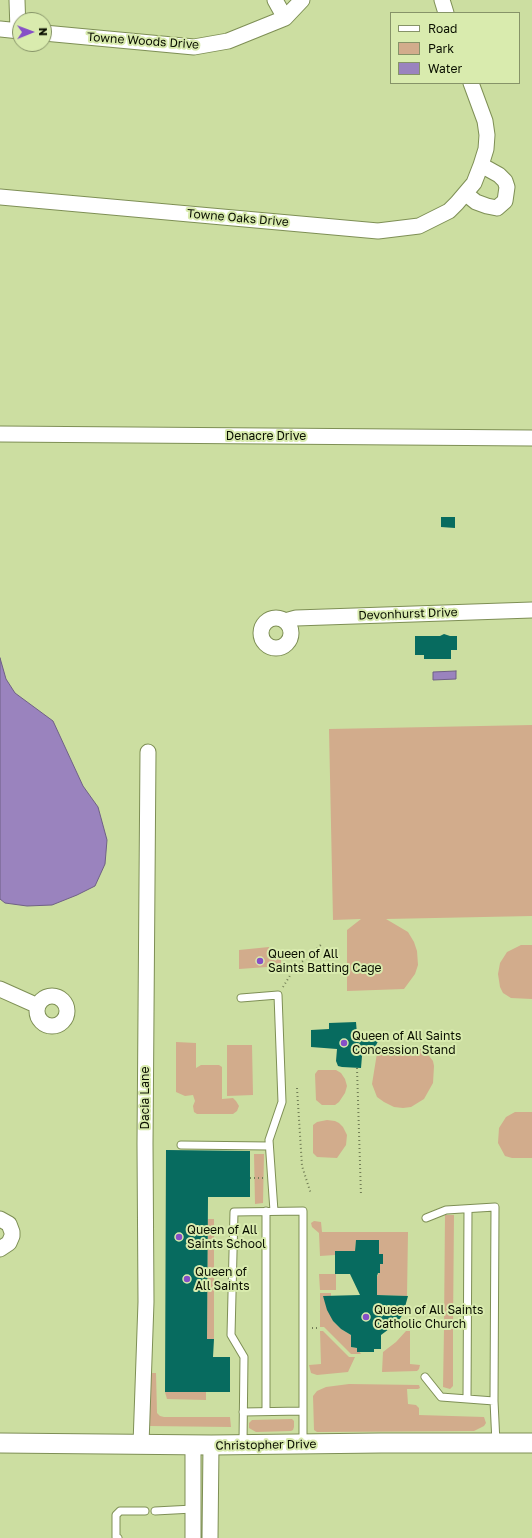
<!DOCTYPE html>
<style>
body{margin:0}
#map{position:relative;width:532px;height:1538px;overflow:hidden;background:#ccdea1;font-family:"Golos Text",sans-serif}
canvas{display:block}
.legend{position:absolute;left:390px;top:12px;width:130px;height:72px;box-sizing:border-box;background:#d9ebae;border:1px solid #869368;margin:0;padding:5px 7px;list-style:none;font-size:12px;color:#0a0f00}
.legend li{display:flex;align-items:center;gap:8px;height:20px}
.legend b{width:20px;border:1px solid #869368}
.north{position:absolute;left:12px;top:12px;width:40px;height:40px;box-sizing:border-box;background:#d9ebae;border:1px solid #869368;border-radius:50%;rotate:89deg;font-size:11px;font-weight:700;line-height:16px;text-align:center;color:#0a0f00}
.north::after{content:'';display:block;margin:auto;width:14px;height:18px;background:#864fc7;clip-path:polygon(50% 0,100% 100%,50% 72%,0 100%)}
</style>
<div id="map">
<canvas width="532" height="1538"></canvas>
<ul class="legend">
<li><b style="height:5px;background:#fff"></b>Road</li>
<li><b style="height:11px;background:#d2ac8c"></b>Park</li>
<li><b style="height:11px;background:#9a83be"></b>Water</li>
</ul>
<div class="north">N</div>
</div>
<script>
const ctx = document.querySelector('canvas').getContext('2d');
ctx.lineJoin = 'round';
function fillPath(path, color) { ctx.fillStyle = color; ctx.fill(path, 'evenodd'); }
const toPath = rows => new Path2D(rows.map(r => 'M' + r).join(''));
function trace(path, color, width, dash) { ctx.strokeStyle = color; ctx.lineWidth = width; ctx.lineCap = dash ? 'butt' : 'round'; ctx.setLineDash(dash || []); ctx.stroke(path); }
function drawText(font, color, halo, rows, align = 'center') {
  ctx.font = font + ' "Golos Text",sans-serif'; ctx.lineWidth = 4; ctx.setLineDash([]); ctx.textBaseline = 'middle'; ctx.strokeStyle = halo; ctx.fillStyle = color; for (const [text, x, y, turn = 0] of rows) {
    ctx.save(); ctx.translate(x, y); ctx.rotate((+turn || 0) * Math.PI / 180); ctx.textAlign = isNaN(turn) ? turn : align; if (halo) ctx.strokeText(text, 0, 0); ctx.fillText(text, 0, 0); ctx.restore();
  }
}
fillPath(toPath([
 [532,725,532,916,386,919,408,932,414,942,417,951,418,965,415,974,404,989,347,991,347,930,361,919,333,920,329,729],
 [521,945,532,945,532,999,511,998,503,993,500,987,498,974,500,963,507,952],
 [269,947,270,955,281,956,281,966,239,969,239,950],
 [176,1042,196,1043,196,1068,201,1065,219,1065,222,1067,222,1099,233,1098,236,1101,239,1106,237,1111,233,1114,197,1114,194,1112,193,1106,195,1101,193,1095,185,1096,176,1092],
 [227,1045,252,1045,253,1095,227,1096],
 [378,1047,421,1049,426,1052,433,1061,434,1066,433,1083,424,1099,411,1107,403,1108,394,1107,384,1102,377,1097,372,1084],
 [318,1070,336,1070,341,1073,345,1079,347,1086,345,1093,339,1102,335,1105,322,1105,316,1100,315,1074],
 [515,1112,532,1112,532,1158,512,1158,505,1156,498,1143,499,1128,506,1117],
 [327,1120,335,1121,339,1123,343,1127,347,1135,346,1145,337,1158,317,1157,313,1153,313,1125,317,1122],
 [254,1154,264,1154,263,1203,255,1204],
 [445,1215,454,1215,453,1327,444,1327],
 [208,1219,214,1219,214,1339,207,1339],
 [314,1221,321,1222,322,1232,408,1232,407,1296,377,1295,374,1276,378,1276,380,1264,383,1263,383,1254,379,1254,379,1240,356,1240,355,1251,335,1255,320,1256,319,1233,312,1227,311,1223],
 [319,1274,336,1274,336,1290,320,1290],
 [320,1293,331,1293,331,1296,323,1296,333,1321,341,1329,351,1335,351,1347,357,1348,361,1354,351,1354,324,1327,320,1327],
 [444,1329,453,1329,453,1386,450,1389,443,1387],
 [320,1331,323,1331,349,1357,355,1357,348,1372,317,1375,311,1373,309,1365,321,1364],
 [406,1331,410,1331,410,1364,420,1365,419,1369,417,1371,382,1372,383,1352,396,1342],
 [147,1373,156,1373,157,1413,160,1416,164,1417,230,1417,231,1427,150,1426,146,1424],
 [349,1384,419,1385,420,1388,418,1389,407,1389,408,1404,416,1405,419,1408,419,1415,484,1417,486,1423,484,1426,474,1431,317,1432,314,1430,313,1396,317,1391,326,1387],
 [165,1392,206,1392,206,1400,167,1399],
 [292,1419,294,1421,294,1427,293,1430,291,1431,256,1432,249,1428,249,1423,252,1420]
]), '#d2ac8c');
const water = toPath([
 [0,658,6,679,15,693,53,721,83,786,98,807,107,840,105,864,95,886,77,895,52,905,27,906,5,903,0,899,0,658],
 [456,671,456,679,433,680,433,672,456,671]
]);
fillPath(water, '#9a83be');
trace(water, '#6f6085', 1);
fillPath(toPath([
 [441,517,455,517,455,528,441,527],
 [444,634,450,636,457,636,457,650,451,650,451,659,424,659,424,655,415,655,415,636,440,636],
 [356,1022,357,1034,377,1033,379,1039,372,1054,362,1056,361,1068,342,1067,338,1066,336,1061,337,1049,311,1047,311,1030,329,1029,329,1023],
 [166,1150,250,1151,250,1197,208,1197,207,1339,214,1339,213,1357,230,1357,230,1392,165,1392],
 [356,1240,379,1240,379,1254,383,1254,383,1264,380,1264,380,1273,378,1273,377,1276,377,1295,408,1296,403,1314,397,1323,381,1335,381,1349,374,1349,374,1352,357,1352,357,1348,351,1347,351,1335,341,1329,333,1321,327,1310,323,1296,360,1295,350,1274,335,1274,335,1251,355,1251]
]), '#076b5f');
const service = toPath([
 [241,998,278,995,282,1102,269,1140,274,1211],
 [181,1145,269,1146],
 [266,1211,266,1411],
 [426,1218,446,1210,495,1207,494,1401],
 [425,1377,441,1397,494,1401,496,1443],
 [467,1399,468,1209],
 [243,1412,303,1411],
 [243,1443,244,1357,231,1335,234,1212,303,1211,303,1444],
 [155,1511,193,1509],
 [118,1538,116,1537,116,1515,120,1511,145,1511]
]);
const minor = toPath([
 [17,0,18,31],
 [275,0,285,18],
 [442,0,446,13],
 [0,29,20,31],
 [44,33,194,47,228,41,285,18,302,0],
 [466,194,476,202,487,206,497,208,505,201,507,187,505,181,499,175,481,165],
 [0,197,378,231,419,226,449,211,457,203,474,183,481,165,486,149,487,135,485,121,471,83],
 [0,434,532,438],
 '261 633a15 15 0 1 1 30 0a15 15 0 1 1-30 0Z',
 [285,621,296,618,532,610],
 [0,989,38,1006],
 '37 1011a15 15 0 1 1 30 0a15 15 0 1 1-30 0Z',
 [0,1219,9,1224,12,1232,12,1236,9,1243,0,1249],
 [141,1444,146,1302,145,1143,148,752],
 [193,1445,193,1538],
 [210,1538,211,1445]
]);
const tertiary = toPath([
 [0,1443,211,1445,381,1443,532,1443]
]);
trace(service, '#7e8f55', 9);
trace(minor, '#7e8f55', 17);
trace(tertiary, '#7e8f55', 21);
trace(toPath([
 [283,987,294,969,323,943],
 [357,1068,361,1196],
 [297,1088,302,1166,311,1194],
 [250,1178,263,1178],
 [312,1328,319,1328],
 [434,1328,454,1328,458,1325]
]), '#727e56', 2, [1, 3]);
trace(service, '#fff', 7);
trace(minor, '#fff', 15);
trace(tertiary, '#fff', 19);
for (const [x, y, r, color] of [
 [260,961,4,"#864fc7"],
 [344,1043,4,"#864fc7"],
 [179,1237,4,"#864fc7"],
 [187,1279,4,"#864fc7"],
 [366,1317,4,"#864fc7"]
]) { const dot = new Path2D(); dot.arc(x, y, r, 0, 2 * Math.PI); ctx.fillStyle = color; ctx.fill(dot); trace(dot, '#d9ebae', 1.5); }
drawText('12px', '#0a0f00', '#d9ebae', [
 ["Towne Woods Drive",143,41,4],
 ["Towne Oaks Drive",238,218,5],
 ["Denacre Drive",266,436],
 ["Devonhurst Drive",408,614,-2],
 ["Dacia Lane",145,1098,-90],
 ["Christopher Drive",266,1445,-1]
]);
drawText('12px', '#0a0f00', '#d9ebae', [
 ["Queen of All",268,954],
 ["Saints Batting Cage",268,968],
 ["Queen of All Saints",352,1036],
 ["Concession Stand",352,1050],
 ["Queen of All",187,1230],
 ["Saints School",187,1244],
 ["Queen of",195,1272],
 ["All Saints",195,1286],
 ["Queen of All Saints",374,1310],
 ["Catholic Church",374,1324]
], 'left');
</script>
